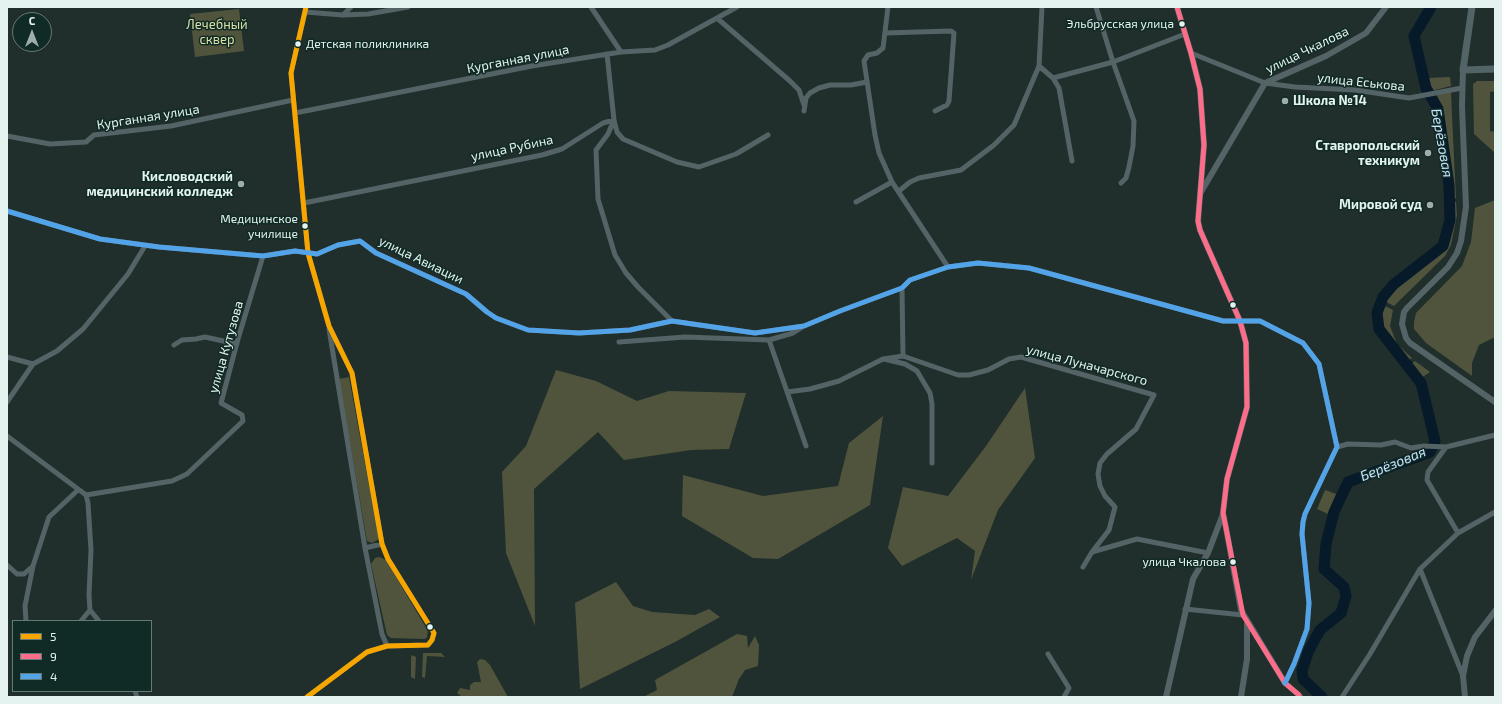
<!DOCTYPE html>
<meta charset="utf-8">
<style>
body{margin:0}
#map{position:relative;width:1502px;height:704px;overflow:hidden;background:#202e2c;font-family:"Exo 2",sans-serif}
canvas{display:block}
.frame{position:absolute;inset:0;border:8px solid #e4f3ef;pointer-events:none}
.legend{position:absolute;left:12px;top:620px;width:140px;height:72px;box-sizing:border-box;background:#102a25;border:1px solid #657a76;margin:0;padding:5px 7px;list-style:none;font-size:12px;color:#e4f3ef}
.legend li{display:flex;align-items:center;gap:8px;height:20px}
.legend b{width:20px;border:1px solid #657a76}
.north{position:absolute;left:12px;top:12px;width:40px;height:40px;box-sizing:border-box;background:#102a25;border:1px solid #657a76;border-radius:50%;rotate:0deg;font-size:11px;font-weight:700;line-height:16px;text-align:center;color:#e4f3ef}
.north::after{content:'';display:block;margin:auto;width:14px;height:18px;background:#9faeab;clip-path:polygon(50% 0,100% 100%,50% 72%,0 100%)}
</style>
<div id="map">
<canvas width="1502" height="704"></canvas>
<div class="frame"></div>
<ul class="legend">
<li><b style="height:5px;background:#f7a600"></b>5</li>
<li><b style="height:5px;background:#fb6d88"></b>9</li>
<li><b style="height:5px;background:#53a3e8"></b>4</li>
</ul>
<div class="north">С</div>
</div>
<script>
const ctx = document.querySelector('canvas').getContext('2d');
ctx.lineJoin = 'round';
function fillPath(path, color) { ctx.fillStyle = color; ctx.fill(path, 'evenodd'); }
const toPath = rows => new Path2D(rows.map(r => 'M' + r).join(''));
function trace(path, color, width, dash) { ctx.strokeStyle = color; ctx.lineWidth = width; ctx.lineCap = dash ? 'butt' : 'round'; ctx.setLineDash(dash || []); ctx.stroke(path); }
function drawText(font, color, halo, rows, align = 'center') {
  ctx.font = font + ' "Exo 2",sans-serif'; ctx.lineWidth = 3; ctx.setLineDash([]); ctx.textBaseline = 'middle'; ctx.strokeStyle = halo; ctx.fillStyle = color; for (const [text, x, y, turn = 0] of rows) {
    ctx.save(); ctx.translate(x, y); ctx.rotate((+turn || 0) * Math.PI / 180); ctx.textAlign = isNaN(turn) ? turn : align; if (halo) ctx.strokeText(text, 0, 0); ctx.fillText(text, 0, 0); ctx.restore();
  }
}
fillPath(toPath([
 [239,9,244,51,195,57,190,14],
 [1450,77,1451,86,1431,91,1429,87,1427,78],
 [1477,81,1495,81,1495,91,1490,92,1490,131,1495,132,1494,152,1474,134,1473,84],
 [1451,91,1452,115,1456,198,1452,199,1441,108,1433,95],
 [1495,200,1495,337,1479,345,1472,363,1472,376,1426,343,1414,329,1414,322,1416,313,1462,266,1471,242,1475,208],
 [1452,202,1456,202,1457,215,1451,245,1445,256,1394,306,1384,301,1395,287,1444,247,1452,219],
 [1383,305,1393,310,1390,326,1397,344,1412,358,1408,361,1381,328,1380,314],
 [1415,361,1430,372,1421,378,1411,364],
 [556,370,596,381,637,401,669,391,746,393,729,449,691,450,624,460,598,432,534,489,535,626,506,553,502,472,526,446],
 [349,377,379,539,372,543,367,541,339,379],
 [1025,388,1035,458,998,510,971,580,975,551,957,538,902,566,888,548,903,487,948,496,986,446],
 [883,416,870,505,778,559,753,558,682,516,683,475,763,496,838,486,849,443],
 [1325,490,1336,494,1328,514,1317,509],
 [379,557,386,560,428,631,427,637,425,639,391,638,387,635,371,564,375,558],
 [616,582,633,606,652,612,695,615,709,609,720,617,675,642,580,689,575,603],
 [737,634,747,636,748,648,755,636,759,645,758,666,745,670,739,679,732,697,643,697,657,690,655,680],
 [423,653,441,653,445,657,427,656,425,678,422,677],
 [412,655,416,657,415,679,411,677,411,657],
 [480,659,485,660,490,665,508,697,462,697,457,693,460,688,470,690,470,685,474,682,481,682,477,662]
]), '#50543c');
trace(toPath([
 [1322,697,1303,679,1302,670,1309,650,1320,630,1341,613,1346,596,1344,587,1324,569,1326,544,1334,512,1348,482,1430,452,1435,441,1421,383,1379,329,1377,313,1383,297,1393,285,1443,246,1450,220,1449,185,1438,109,1426,88,1414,36,1431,7]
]), '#061a2a', 11);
trace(toPath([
 [306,7,291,73,308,253,329,326,352,373,382,544,388,559,434,633,432,640,428,645,387,646,367,652,307,697],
 [591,7,621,52],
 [888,7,883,48,877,53,868,55,864,61,875,135,879,153,892,182,948,267],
 [1096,7,1113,62,1134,121,1133,146,1129,167,1126,178,1121,183],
 [305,12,343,15,368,14,408,7],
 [343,15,351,7],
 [718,19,790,81,799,90,804,105],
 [885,33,951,31,954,33,949,101,947,105,935,111],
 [1191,53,1265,83,1295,87,1355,90,1409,98,1462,88],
 [607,54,614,120,608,134,596,150,598,199,615,255,626,273,638,287,672,321],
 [1039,66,1053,78,1059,88,1072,161],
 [1053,78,1113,62,1185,34],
 [804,111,806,98,810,93,819,88,830,85,851,85,867,82],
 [295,113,532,66,621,52,655,50,668,45,737,7],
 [7,136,50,144,86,142,94,135,171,126,293,100],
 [899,191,910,182,919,178,961,170,994,145,1014,125,1039,66,1042,7],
 [856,202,892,182],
 [304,203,542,155,562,149,603,123,614,120,617,132,623,139,677,162,699,167,736,154,768,135],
 [7,211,100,239,159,247,263,256,295,251,317,254,338,245,360,241,376,253,466,294,487,312,496,318,528,330,579,333,630,330,672,321,755,333,804,326,840,311,902,288,910,280,948,267,978,263,1029,268,1223,321,1260,321,1303,343,1319,364,1337,447,1305,514,1303,522,1302,534,1309,603,1307,629,1294,664,1285,683,1301,697],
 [902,288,903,356],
 [329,329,365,548,382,634,387,646],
 [769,340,806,446],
 [619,342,685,337,769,340,793,333,801,328],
 [174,345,182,340,196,339,205,337,237,344],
 [7,357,33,364],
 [884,359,905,364,917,371,930,393,932,404,932,463],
 [787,392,810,389,839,381,883,359,903,356,958,375,969,375,988,370,1009,359,1021,357,1154,395,1136,429,1107,454,1100,463,1098,474,1100,486,1105,496,1115,507,1109,530,1092,552],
 [7,402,33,364,57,351,83,329,128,274,145,246],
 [7,436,86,495],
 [1337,447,1348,444,1381,445,1395,442,1411,448,1424,446,1446,447,1495,435],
 [1446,447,1428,472,1427,480,1458,533],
 [86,495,172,481,187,474,243,421,242,415,221,403,238,339,263,256],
 [365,548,382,544],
 [7,565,17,574,24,574,33,566],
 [1083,567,1092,552,1137,539,1208,553],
 [1420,569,1463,676],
 [1185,609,1243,615],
 [90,610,99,621],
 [26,621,25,606,33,566,49,517,78,490],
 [81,621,90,610,89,595,91,550,88,503,86,495],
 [1048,654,1069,688,1064,697],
 [135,691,137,697],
 [1342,697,1370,654,1420,569,1458,533,1495,512]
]), '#546365', 5);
trace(toPath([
 [1177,7,1191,53,1200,89,1204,145,1198,221,1200,230,1240,321,1246,343,1247,407,1227,479,1223,513,1226,528,1241,610,1285,683],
 [1463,70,1462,106,1466,207,1461,241,1457,253,1448,267,1407,308,1404,312,1402,324,1406,338,1410,343,1495,402],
 [1201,192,1265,83,1326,56,1366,33,1386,7],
 [1166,697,1193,579,1208,553,1223,514],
 [1241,697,1247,659,1247,624],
 [1465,697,1463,676,1467,656,1475,637,1495,611]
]), '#546365', 6);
trace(toPath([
 [1472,7,1463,70,1495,69]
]), '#536467', 7);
trace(toPath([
 [306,7,291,73,308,253,329,326,352,373,382,544,388,559,434,633,432,640,428,645,387,646,367,652,307,697]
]), '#f7a600', 5);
trace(toPath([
 [1177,7,1191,53,1200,89,1204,145,1198,221,1200,230,1240,321,1246,343,1247,407,1227,479,1223,513,1226,528,1243,615,1285,683,1299,695]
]), '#fb6d88', 5);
trace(toPath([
 [7,211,100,239,159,247,263,256,295,251,317,254,338,245,360,241,376,253,466,294,487,312,496,318,528,330,579,333,630,330,672,321,755,333,804,326,840,311,902,288,910,280,948,267,978,263,1029,268,1223,321,1260,321,1303,343,1319,364,1337,447,1305,514,1303,522,1302,534,1309,603,1307,629,1294,664,1285,683]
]), '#53a3e8', 5);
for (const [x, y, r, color] of [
 [1182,24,3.5,"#e4f3ef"],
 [298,44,3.5,"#e4f3ef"],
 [1285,101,4,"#9faeab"],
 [1428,153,4,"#9faeab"],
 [241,184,4,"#9faeab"],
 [1430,205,4,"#9faeab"],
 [305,226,3.5,"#e4f3ef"],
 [1233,305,3.5,"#e4f3ef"],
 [1233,562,3.5,"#e4f3ef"],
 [430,627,3.5,"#e4f3ef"]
]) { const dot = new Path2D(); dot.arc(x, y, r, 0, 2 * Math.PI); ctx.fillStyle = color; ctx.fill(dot); trace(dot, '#102a25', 1.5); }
drawText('12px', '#e4f3ef', '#102a25', [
 ["Эльбрусская улица",1174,24],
 ["Детская поликлиника",306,44,"left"],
 ["Медицинское",298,219],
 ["училище",298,234],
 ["улица Чкалова",1226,562]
], 'right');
drawText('13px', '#dce1a6', '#102a25', [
 ["Лечебный",217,25],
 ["сквер",217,40]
]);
drawText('13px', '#e4f3ef', '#102a25', [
 ["улица Чкалова",1307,50,-26],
 ["Курганная улица",518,59,-11],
 ["улица Еськова",1361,82,6],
 ["Курганная улица",148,117,-9],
 ["улица Рубина",512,148,-12],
 ["улица Авиации",421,260,26],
 ["улица Кутузова",226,347,-74],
 ["улица Луначарского",1087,365,15]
]);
drawText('bold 13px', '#e4f3ef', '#102a25', [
 ["Школа №14",1293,101,"left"],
 ["Ставропольский",1420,146],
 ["техникум",1420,161],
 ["Кисловодский",233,177],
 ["медицинский колледж",233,192],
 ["Мировой суд",1422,205]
], 'right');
drawText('italic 14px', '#c5e1fa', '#102a25', [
 ["Берёзовая",1442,143,80],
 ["Берёзовая",1393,464,-22]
]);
</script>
